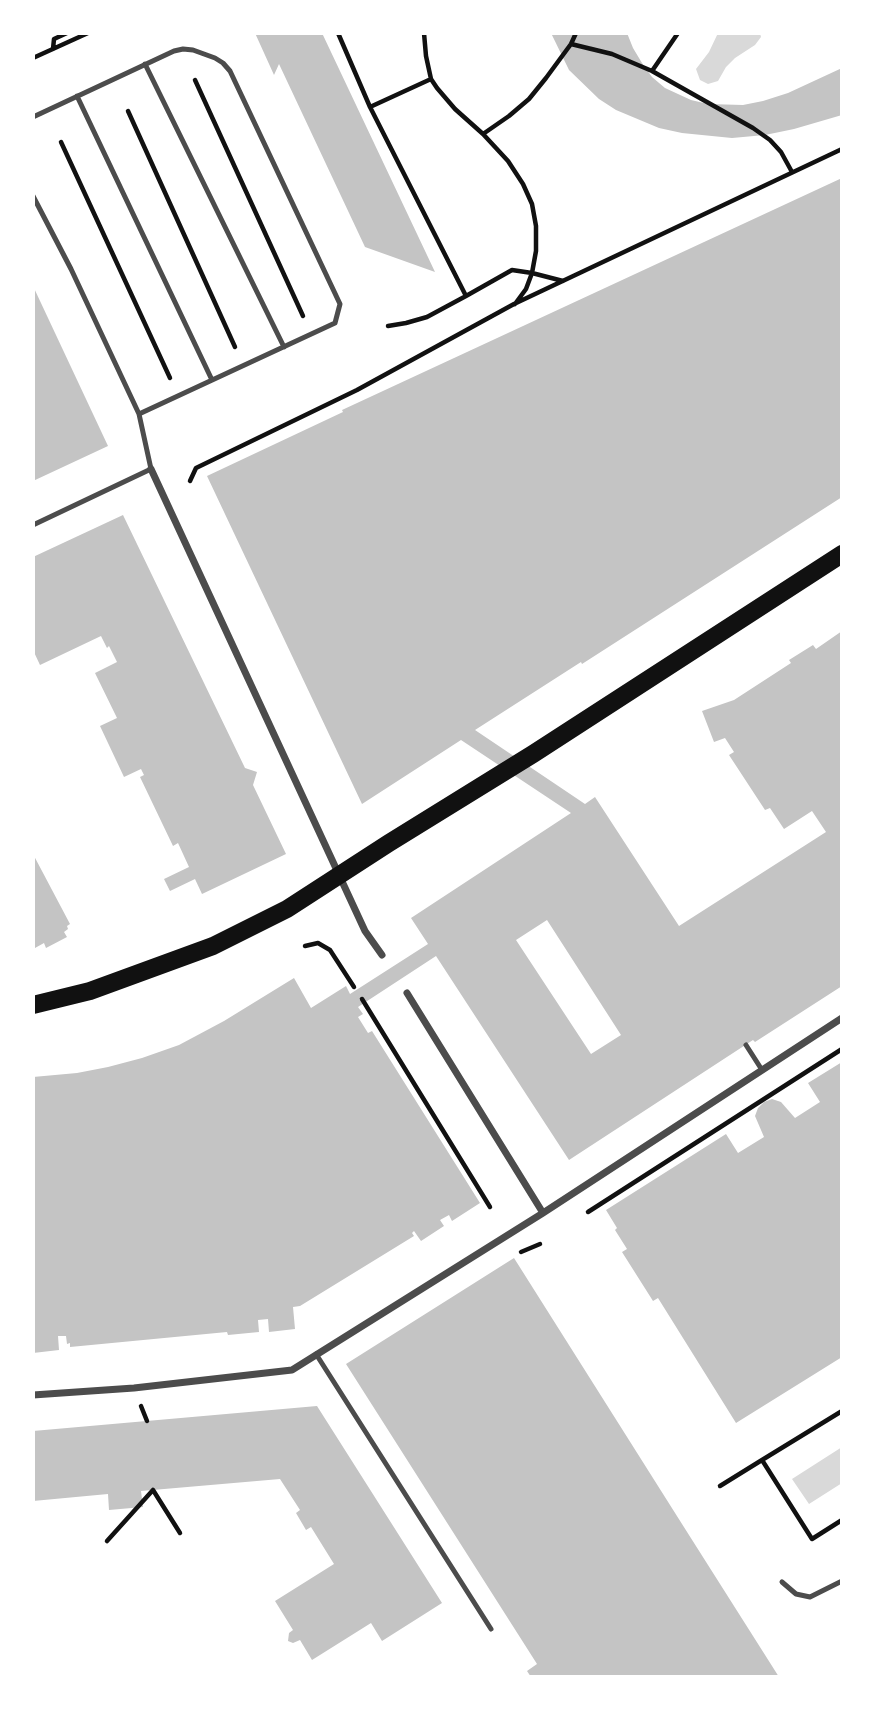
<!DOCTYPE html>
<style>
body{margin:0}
#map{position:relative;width:875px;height:1710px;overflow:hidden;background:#fff;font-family:"Fira Sans Condensed",sans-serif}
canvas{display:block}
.frame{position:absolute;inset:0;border:35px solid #fff;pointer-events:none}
</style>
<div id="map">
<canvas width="875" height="1710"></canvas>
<div class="frame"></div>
</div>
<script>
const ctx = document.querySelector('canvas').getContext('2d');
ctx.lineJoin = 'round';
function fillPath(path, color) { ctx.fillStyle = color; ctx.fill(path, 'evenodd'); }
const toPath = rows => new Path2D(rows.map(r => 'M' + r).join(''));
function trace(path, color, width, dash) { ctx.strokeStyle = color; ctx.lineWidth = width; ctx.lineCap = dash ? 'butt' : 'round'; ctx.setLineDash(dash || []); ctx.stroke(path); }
fillPath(toPath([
 [718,33,760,33,761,37,755,45,735,58,726,67,718,81,708,84,700,80,696,69,709,52],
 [842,1447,842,1483,809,1504,792,1479]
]), '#d9d9d9');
fillPath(toPath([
 [255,33,322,33,435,272,365,247,279,64,274,75],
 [551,33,627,33,633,48,642,63,652,77,665,88,691,100,708,104,743,105,763,101,788,93,842,68,842,115,794,129,765,135,732,138,682,133,659,128,616,110,599,99,569,70],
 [842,178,842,497,582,664,581,662,475,730,585,804,595,797,679,926,826,832,812,811,784,829,770,808,765,810,729,755,734,752,725,738,714,742,702,711,734,700,791,663,789,660,813,645,816,649,842,631,842,986,755,1042,753,1040,569,1160,436,956,358,1007,363,1014,358,1017,368,1033,372,1031,480,1203,452,1221,449,1215,440,1220,444,1226,421,1241,414,1231,412,1233,414,1236,300,1306,293,1307,295,1329,269,1332,268,1319,258,1320,259,1332,228,1335,227,1332,70,1347,70,1343,67,1344,66,1336,58,1336,59,1350,33,1353,33,1077,77,1073,108,1067,142,1058,179,1045,224,1021,294,978,311,1008,346,986,350,994,428,944,411,918,571,813,461,740,362,804,207,476,343,412,342,410],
 [547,920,621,1035,591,1054,516,940],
 [33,286,108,446,33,481],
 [123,515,245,768,257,772,253,785,286,854,202,894,195,879,170,891,164,879,189,867,178,843,173,846,140,777,144,775,141,769,124,777,100,726,117,718,95,673,117,662,109,646,107,648,101,636,40,665,33,650,33,557],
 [33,854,70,924,67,926,68,929,64,932,67,937,46,948,44,943,35,948,33,945],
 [842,1062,842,1357,736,1423,658,1298,653,1301,622,1252,627,1249,615,1230,617,1228,606,1210,726,1134,738,1153,764,1137,755,1116,758,1108,764,1102,772,1099,781,1102,795,1118,820,1102,808,1083],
 [514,1258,682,1524,779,1677,531,1677,527,1671,537,1664,346,1364],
 [317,1406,442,1603,382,1641,371,1623,312,1660,300,1640,293,1643,288,1641,289,1633,293,1630,275,1601,334,1564,311,1527,306,1530,296,1513,300,1510,280,1479,141,1491,143,1507,109,1510,108,1494,33,1501,33,1431]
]), '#c4c4c4');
trace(toPath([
 [338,33,370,107,466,296,512,270,532,273,563,281],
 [424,33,426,56,431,79,437,88,455,109,483,134,508,161,523,184,532,204,536,226,536,251,532,273,526,289,515,304],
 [571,44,612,54,652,71,753,128,770,140,781,152,792,172],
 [53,49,54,39,67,33],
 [33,58,88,33],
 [652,71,678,33],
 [195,80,303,316],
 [370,107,431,79],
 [128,111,235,347],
 [483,134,509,116,529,99,546,78,571,44,576,33],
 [61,142,170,378],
 [388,326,406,323,427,317,466,296],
 [190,481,196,468,357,390,514,304,842,149],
 [305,946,318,943,330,950,354,987],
 [362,999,490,1207],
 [588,1212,842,1049],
 [521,1252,540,1244],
 [141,1406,147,1421],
 [842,1411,762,1460,812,1539,842,1520],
 [720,1486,762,1460],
 [107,1541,153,1490,180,1533]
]), '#111', 4.5);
trace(toPath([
 [145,64,284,347],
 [77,96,212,380],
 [33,117,174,51,183,49,193,50,215,58,223,63,230,71,340,304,335,323,139,414],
 [33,196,71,269,139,414,151,469,33,525],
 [746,1045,762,1070],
 [316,1354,491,1629],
 [782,1582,796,1594,810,1597,842,1581]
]), '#4c4c4c', 5);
trace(toPath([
 [151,469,365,931,382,955],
 [407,993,543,1213],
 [33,1395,134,1388,292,1370,543,1213,842,1018]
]), '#4c4c4c', 7);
trace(toPath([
 [33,1005,90,991,213,946,287,909,389,843,533,754,842,554]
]), '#111', 18);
</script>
